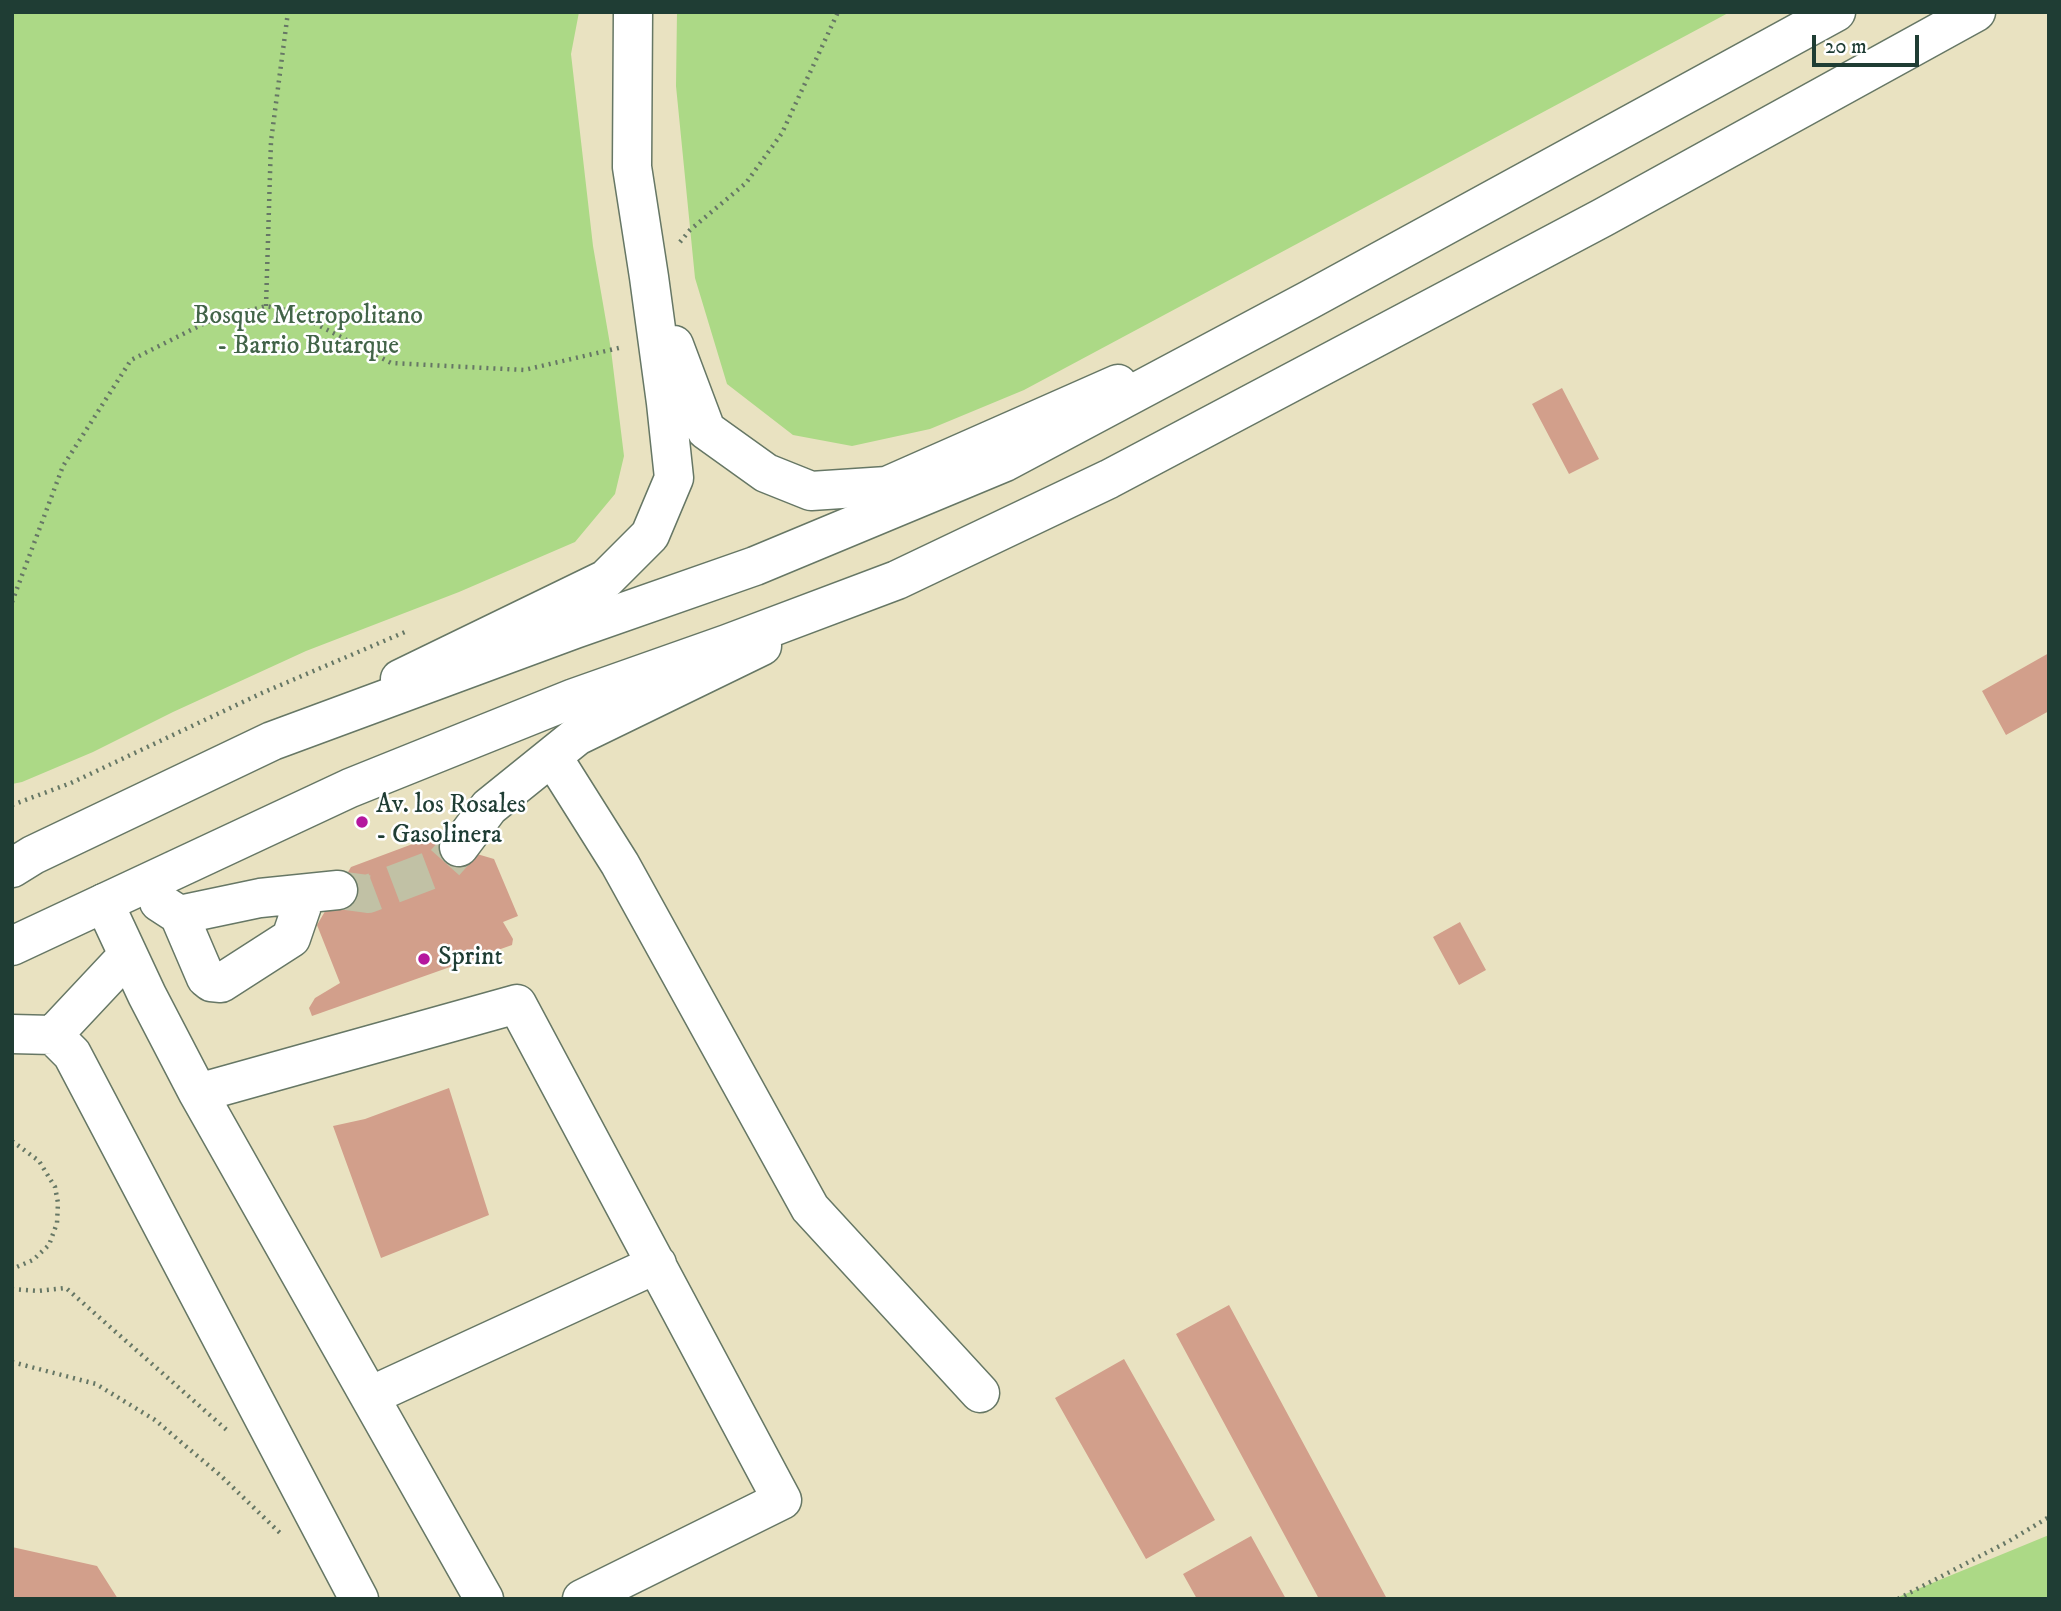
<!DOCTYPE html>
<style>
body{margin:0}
#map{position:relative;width:2061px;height:1611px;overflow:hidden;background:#e9e2c1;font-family:"IM FELL DW Pica",serif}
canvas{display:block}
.frame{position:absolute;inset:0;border:14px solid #1f3d34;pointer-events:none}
.scale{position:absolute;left:1812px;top:35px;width:107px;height:32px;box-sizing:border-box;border:4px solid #1f3d34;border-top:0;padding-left:9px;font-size:21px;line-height:24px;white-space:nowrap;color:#1f3d34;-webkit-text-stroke:5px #fff;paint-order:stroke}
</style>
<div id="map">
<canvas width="2061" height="1611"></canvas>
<div class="frame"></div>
<div class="scale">20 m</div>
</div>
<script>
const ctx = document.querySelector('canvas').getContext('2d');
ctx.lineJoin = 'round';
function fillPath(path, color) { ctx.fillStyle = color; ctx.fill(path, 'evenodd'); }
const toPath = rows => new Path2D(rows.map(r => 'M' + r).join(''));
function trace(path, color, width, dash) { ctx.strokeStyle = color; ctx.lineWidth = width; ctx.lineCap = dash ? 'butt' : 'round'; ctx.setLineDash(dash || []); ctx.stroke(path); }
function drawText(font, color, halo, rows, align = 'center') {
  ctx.font = font + ' "IM FELL DW Pica",serif'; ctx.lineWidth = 5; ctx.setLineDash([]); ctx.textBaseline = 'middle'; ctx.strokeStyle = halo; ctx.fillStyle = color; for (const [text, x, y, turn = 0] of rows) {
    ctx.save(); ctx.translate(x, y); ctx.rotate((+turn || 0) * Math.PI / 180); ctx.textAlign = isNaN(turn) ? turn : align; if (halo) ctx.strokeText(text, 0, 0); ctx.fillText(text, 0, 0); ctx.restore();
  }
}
fillPath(toPath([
 [12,12,579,12,571,54,593,246,611,350,624,456,615,494,575,542,459,592,306,651,173,712,93,752,22,782,12,784],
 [677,12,1730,12,1024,390,930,429,852,446,793,435,727,384,695,278,676,86],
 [2049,1535,2049,1599,1895,1599,1903,1595]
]), '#acd986');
fillPath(toPath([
 [1562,388,1599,459,1569,474,1532,404],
 [2049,653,2049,711,2006,735,1982,691],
 [426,839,494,859,518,916,503,922,513,939,512,945,312,1016,309,1008,315,998,340,983,317,925,351,867],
 [1460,922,1486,970,1459,985,1433,937],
 [449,1088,489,1215,381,1258,333,1126,365,1119],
 [1229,1305,1387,1599,1319,1599,1176,1334],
 [1124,1359,1215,1520,1146,1559,1055,1398],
 [1251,1536,1286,1599,1197,1599,1183,1574],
 [12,1547,97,1566,118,1599,12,1599]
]), '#d29f8b');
trace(toPath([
 [338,890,368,894,442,866,459,847]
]), '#c1c1a5', 38, [38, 19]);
const minor = toPath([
 [674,345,706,430,766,473,811,491,887,486,1118,384],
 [400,679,606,579,650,535,674,478,666,403,649,277,632,167,633,12],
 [552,756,620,864,810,1208,980,1393],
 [459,847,489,807,577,736,762,646],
 [159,902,179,915,260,898,338,890],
 [104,903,147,995,198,1093,484,1599],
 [179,915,206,978,211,982,221,983,291,938,306,894],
 [12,1034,53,1035,72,1054,359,1599],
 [53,1035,128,955],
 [198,1093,517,1004,782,1500,582,1599],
 [370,1396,657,1264]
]);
const highway = toPath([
 [12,868,33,855,272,741,575,629,755,566,1005,462,1309,300,1836,12],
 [12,946,350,788,574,698,727,644,897,580,1109,479,1602,218,1976,12]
]);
trace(minor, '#667765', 41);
trace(highway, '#667765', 41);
trace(toPath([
 [680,242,690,230,746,183,782,133,838,12],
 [266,306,271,141,288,12],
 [12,602,63,466,131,360,207,322,266,306,291,311,391,363,524,370,623,347],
 [12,805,71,783,262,693,405,632],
 [12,1141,39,1161,55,1187,58,1203,57,1223,49,1245,33,1260,12,1269],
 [12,1289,38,1291,66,1288,229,1432],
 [12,1362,96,1384,155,1420,221,1476,280,1533],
 [1898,1599,2009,1541,2049,1517]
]), '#667765', 4.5, [2, 5]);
trace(minor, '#fff', 38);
trace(highway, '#fff', 38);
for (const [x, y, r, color] of [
 [362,822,7,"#b5179e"],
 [424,959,7,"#b5179e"]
]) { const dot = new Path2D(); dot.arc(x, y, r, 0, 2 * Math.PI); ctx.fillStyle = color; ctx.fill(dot); trace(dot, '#fff', 2.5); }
drawText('26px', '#426448', '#fff', [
 ["Bosque Metropolitano",308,318],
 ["- Barrio Butarque",308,348]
]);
drawText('26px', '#1f3d34', '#fff', [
 ["Av. los Rosales",376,807],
 ["- Gasolinera",376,837],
 ["Sprint",438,959]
], 'left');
</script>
